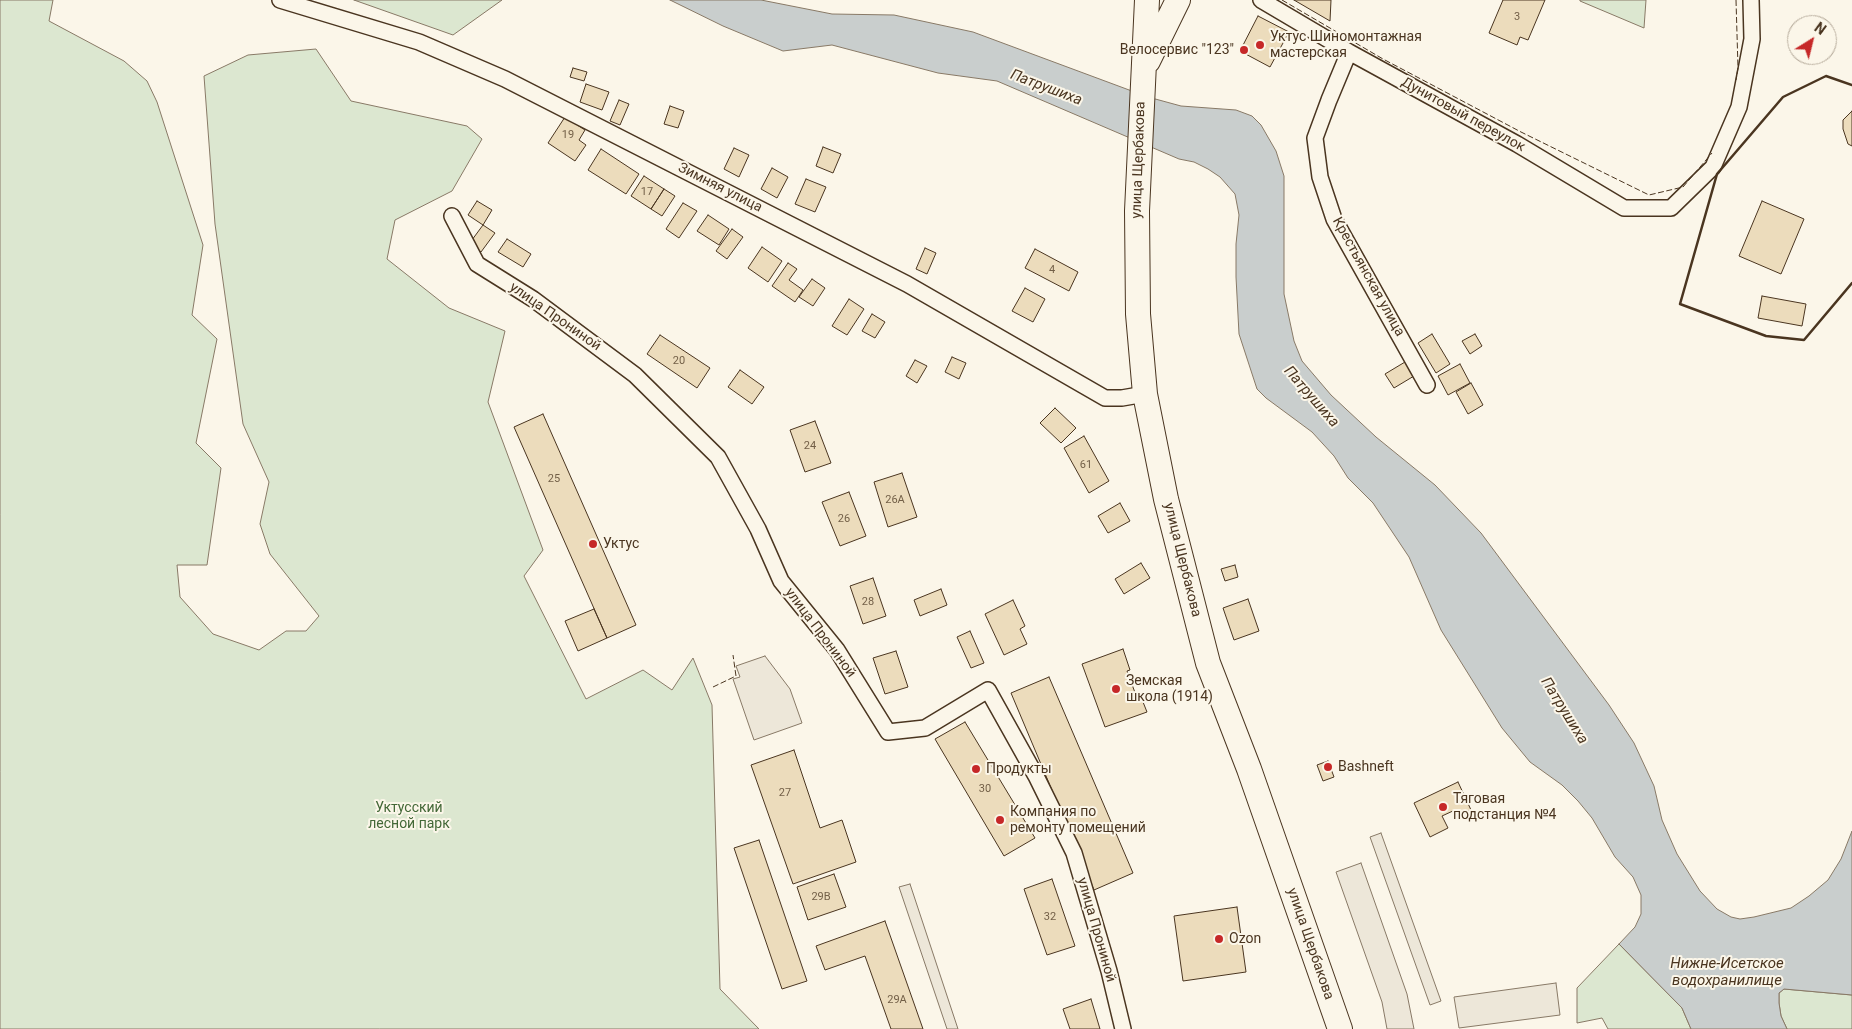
<!DOCTYPE html>
<meta charset="utf-8">
<style>
body{margin:0}
#map{position:relative;width:1852px;height:1029px;overflow:hidden;background:#fbf6e9;font-family:Roboto,sans-serif}
canvas{display:block}
.north{position:absolute;left:1787px;top:15px;width:50px;height:50px;box-sizing:border-box;background:#fbf6e9;border:1px solid #b4a999;border-radius:50%;rotate:36deg;font-size:14px;font-weight:700;line-height:20px;text-align:center;color:#4a3520}
.north::after{content:'';display:block;margin:auto;width:18px;height:22px;background:#c62828;clip-path:polygon(50% 0,100% 100%,50% 72%,0 100%)}
</style>
<div id="map">
<canvas width="1852" height="1029"></canvas>
<div class="north">N</div>
</div>
<script>
const ctx = document.querySelector('canvas').getContext('2d');
ctx.lineJoin = 'round';
function fillPath(path, color) { ctx.fillStyle = color; ctx.fill(path, 'evenodd'); }
const toPath = rows => new Path2D(rows.map(r => 'M' + r).join(''));
function trace(path, color, width, dash) { ctx.strokeStyle = color; ctx.lineWidth = width; ctx.lineCap = dash ? 'butt' : 'round'; ctx.setLineDash(dash || []); ctx.stroke(path); }
function drawText(font, color, halo, rows, align = 'center') {
  ctx.font = font + ' Roboto,sans-serif'; ctx.lineWidth = 4; ctx.setLineDash([]); ctx.textBaseline = 'middle'; ctx.strokeStyle = halo; ctx.fillStyle = color; for (const [text, x, y, turn = 0] of rows) {
    ctx.save(); ctx.translate(x, y); ctx.rotate((+turn || 0) * Math.PI / 180); ctx.textAlign = isNaN(turn) ? turn : align; if (halo) ctx.strokeText(text, 0, 0); ctx.fillText(text, 0, 0); ctx.restore();
  }
}
const green = toPath([
 [0,0,53,0,49,21,124,61,147,81,157,102,203,245,192,315,217,339,196,443,221,468,207,565,177,565,180,597,213,634,259,650,286,631,306,631,319,616,270,554,260,524,269,482,243,424,215,224,204,76,248,55,316,49,351,101,467,126,482,139,452,191,395,220,387,259,449,308,505,331,488,402,543,550,524,576,586,699,643,670,672,690,693,658,712,705,720,989,759,1029,0,1029,0,0],
 [354,0,502,0,453,35,354,0],
 [1580,0,1646,0,1644,28,1580,1,1580,0],
 [1619,944,1682,1008,1691,1029,1608,1029,1602,1018,1577,1023,1577,988,1619,944],
 [1784,989,1852,995,1852,1029,1787,1029,1781,1016,1779,1003,1779,993,1784,989]
]);
fillPath(green, '#dce7d0');
trace(green, '#887966', 1);
const parking = toPath([
 [765,656,790,689,802,723,754,740,733,679,740,677,736,666,765,656],
 [1381,833,1441,1001,1430,1005,1370,837,1381,833],
 [1361,863,1407,994,1414,1029,1387,1029,1382,1002,1336,872,1361,863],
 [910,884,958,1029,947,1029,899,887,910,884],
 [1556,983,1560,1015,1459,1028,1454,997,1556,983]
]);
fillPath(parking, '#ede7d9');
trace(parking, '#887966', 1);
const water = toPath([
 [670,0,761,0,832,14,894,15,973,32,1148,97,1181,106,1236,110,1252,116,1261,125,1276,151,1284,176,1284,294,1294,341,1302,361,1331,395,1376,437,1435,485,1481,533,1609,705,1634,743,1654,786,1662,820,1677,854,1700,891,1717,909,1731,917,1740,919,1754,917,1791,908,1809,896,1828,880,1841,859,1852,831,1852,995,1784,989,1779,993,1779,1003,1781,1016,1787,1029,1691,1029,1682,1008,1619,944,1635,927,1641,914,1641,895,1633,877,1615,857,1592,818,1578,801,1562,785,1530,762,1502,728,1441,630,1409,557,1373,503,1348,478,1334,456,1312,432,1266,398,1257,389,1239,334,1236,277,1236,244,1239,215,1235,194,1220,177,1208,169,1194,162,1179,159,997,81,938,73,832,45,783,51,723,26,670,0]
]);
fillPath(water, '#c9cecd');
trace(water, '#887966', 1);
const building = toPath([
 [1294,0,1331,0,1330,21,1294,0],
 [1503,0,1545,0,1528,40,1520,37,1517,45,1489,33,1503,0],
 [1258,16,1289,32,1270,67,1240,51,1258,16],
 [573,68,587,72,584,81,570,77,573,68],
 [586,84,609,92,602,110,580,102,586,84],
 [619,100,629,104,620,125,610,121,619,100],
 [670,106,684,111,678,128,664,124,670,106],
 [1852,111,1852,146,1848,144,1843,129,1843,120,1852,111],
 [565,117,585,130,579,140,586,145,575,161,548,143,565,117],
 [823,147,841,154,833,173,816,166,823,147],
 [734,148,749,155,739,177,724,169,734,148],
 [601,149,639,174,626,194,588,170,601,149],
 [772,168,788,177,777,198,761,189,772,168],
 [644,176,664,189,651,209,631,196,644,176],
 [806,179,826,187,815,212,795,204,806,179],
 [664,189,675,196,662,216,651,209,664,189],
 [477,201,492,210,483,225,468,215,477,201],
 [1762,201,1804,219,1781,274,1739,256,1762,201],
 [683,203,697,211,679,238,666,229,683,203],
 [708,215,729,229,719,245,697,231,708,215],
 [483,225,495,233,481,252,469,244,483,225],
 [732,229,743,237,727,259,716,251,732,229],
 [507,239,531,254,523,267,498,252,507,239],
 [762,247,782,261,768,282,748,268,762,247],
 [925,248,936,253,927,274,916,269,925,248],
 [1035,249,1078,272,1069,291,1025,268,1035,249],
 [788,263,797,269,789,280,803,290,795,302,772,286,788,263],
 [812,279,825,288,813,306,799,297,812,279],
 [1025,288,1045,299,1033,322,1012,311,1025,288],
 [1762,296,1806,304,1802,326,1758,318,1762,296],
 [849,299,864,309,847,335,832,326,849,299],
 [872,314,885,322,875,338,862,331,872,314],
 [1432,334,1450,364,1436,373,1418,343,1432,334],
 [1475,334,1482,346,1470,354,1462,341,1475,334],
 [660,335,710,368,697,388,647,354,660,335],
 [952,357,966,363,959,379,945,372,952,357],
 [915,360,927,366,917,383,906,376,915,360],
 [1405,362,1414,376,1394,388,1385,374,1405,362],
 [1460,364,1470,383,1448,395,1438,376,1460,364],
 [740,370,764,387,752,404,728,387,740,370],
 [1471,383,1483,405,1468,414,1456,392,1471,383],
 [1055,408,1076,428,1061,443,1040,423,1055,408],
 [543,414,636,625,607,638,514,427,543,414],
 [815,421,831,463,805,472,790,430,815,421],
 [1084,436,1109,481,1089,493,1064,448,1084,436],
 [902,473,917,517,888,527,874,482,902,473],
 [849,492,866,536,840,546,822,502,849,492],
 [1120,503,1130,521,1108,533,1098,516,1120,503],
 [1141,563,1150,578,1124,594,1115,579,1141,563],
 [1235,565,1238,577,1225,581,1221,569,1235,565],
 [873,578,886,616,863,624,850,586,873,578],
 [941,589,947,605,920,616,914,600,941,589],
 [1248,599,1259,631,1234,640,1223,608,1248,599],
 [1013,600,1025,626,1020,629,1027,644,1004,655,985,614,1013,600],
 [594,609,607,638,578,651,565,621,594,609],
 [970,631,984,663,971,668,957,637,970,631],
 [1123,649,1130,670,1127,671,1137,698,1141,697,1147,712,1105,727,1082,664,1123,649],
 [896,651,908,687,885,694,873,658,896,651],
 [1049,677,1133,873,1094,890,1011,693,1049,677],
 [965,722,1035,838,1004,856,935,739,965,722],
 [794,750,820,828,842,820,856,862,793,884,751,765,794,750],
 [1328,761,1334,777,1323,781,1317,765,1328,761],
 [1458,782,1471,810,1458,816,1455,810,1442,816,1448,828,1430,837,1414,803,1458,782],
 [759,840,807,981,782,989,734,848,759,840],
 [834,874,846,907,808,920,797,887,834,874],
 [1052,879,1075,946,1047,955,1024,889,1052,879],
 [1237,907,1246,972,1183,981,1174,916,1237,907],
 [885,921,923,1029,891,1029,865,956,825,970,816,946,885,921],
 [1091,999,1100,1029,1070,1029,1063,1009,1091,999]
]);
fillPath(building, '#ecdcbc');
trace(building, '#4a3520', 1);
const minor = toPath([
 [280,0,419,42,505,79,907,284,1105,398,1122,398,1145,394],
 [1261,0,1349,52,1517,144,1624,208,1671,208,1713,167,1739,107,1752,39,1751,0],
 [1349,52,1329,100,1315,138,1320,177,1334,219,1427,385],
 [452,216,477,264,533,299,635,375,718,457,758,529,781,581,837,650,888,732,925,728,988,690,1036,776,1074,853,1109,971,1123,1029]
]);
const primary = toPath([
 [1147,0,1137,211,1138,314,1145,394,1166,499,1208,663,1249,769,1340,1029],
 [1148,61,1178,0]
]);
trace(minor, '#4a3520', 18);
trace(primary, '#4a3520', 26);
trace(minor, '#fbf6e9', 15);
trace(primary, '#fbf6e9', 24);
trace(toPath([
 [1282,0,1383,59,1521,132,1649,195,1683,187,1712,153],
 [1736,0,1738,68,1736,80],
 [713,687,736,676,733,655]
]), '#4a3520', 1, [6, 2.5]);
trace(toPath([
 [1852,85,1826,76,1783,97,1717,174,1680,304,1766,336,1804,340,1852,283]
]), '#4a3520', 2.5);
for (const [x, y, r, color] of [
 [1260,45,5,"#c62828"],
 [1244,50,5,"#c62828"],
 [593,544,5,"#c62828"],
 [1116,689,5,"#c62828"],
 [1328,767,5,"#c62828"],
 [976,769,5,"#c62828"],
 [1443,807,5,"#c62828"],
 [1000,820,5,"#c62828"],
 [1219,939,5,"#c62828"]
]) { const dot = new Path2D(); dot.arc(x, y, r, 0, 2 * Math.PI); ctx.fillStyle = color; ctx.fill(dot); trace(dot, '#fbf6e9', 2); }
drawText('11px', '#725f47', null, [
 ["3",1517,17],
 ["19",568,135],
 ["17",647,192],
 ["4",1052,270],
 ["20",679,361],
 ["24",810,446],
 ["61",1086,465],
 ["25",554,479],
 ["26А",895,500],
 ["26",844,519],
 ["28",868,602],
 ["30",985,789],
 ["27",785,793],
 ["29В",821,897],
 ["32",1050,917],
 ["29А",897,1000]
]);
drawText('14px', '#4a3520', '#fbf6e9', [
 ["Уктус Шиномонтажная",1270,37],
 ["мастерская",1270,53],
 ["Велосервис \"123\"",1234,50,"right"],
 ["Уктус",603,544],
 ["Земская",1126,681],
 ["школа (1914)",1126,697],
 ["Bashneft",1338,767],
 ["Продукты",986,769],
 ["Тяговая",1453,799],
 ["подстанция №4",1453,815],
 ["Компания по",1010,812],
 ["ремонту помещений",1010,828],
 ["Ozon",1229,939]
], 'left');
drawText('14px', '#4a3520', '#fbf6e9', [
 ["Дунитовый переулок",1463,115,29],
 ["улица Щербакова",1139,160,-88],
 ["Зимняя улица",720,188,27],
 ["Крестьянская улица",1368,277,61],
 ["улица Прониной",555,317,35],
 ["улица Щербакова",1182,560,76],
 ["улица Прониной",820,633,53],
 ["улица Прониной",1096,930,74],
 ["улица Щербакова",1310,944,71]
]);
drawText('14px', '#436837', '#fbf6e9', [
 ["Уктусский",409,808],
 ["лесной парк",409,824]
]);
drawText('italic 15px', '#4a3520', '#fbf6e9', [
 ["Патрушиха",1046,88,21],
 ["Патрушиха",1311,397,49],
 ["Патрушиха",1564,711,58],
 ["Нижне-Исетское",1727,964],
 ["водохранилище",1727,981]
]);
</script>
